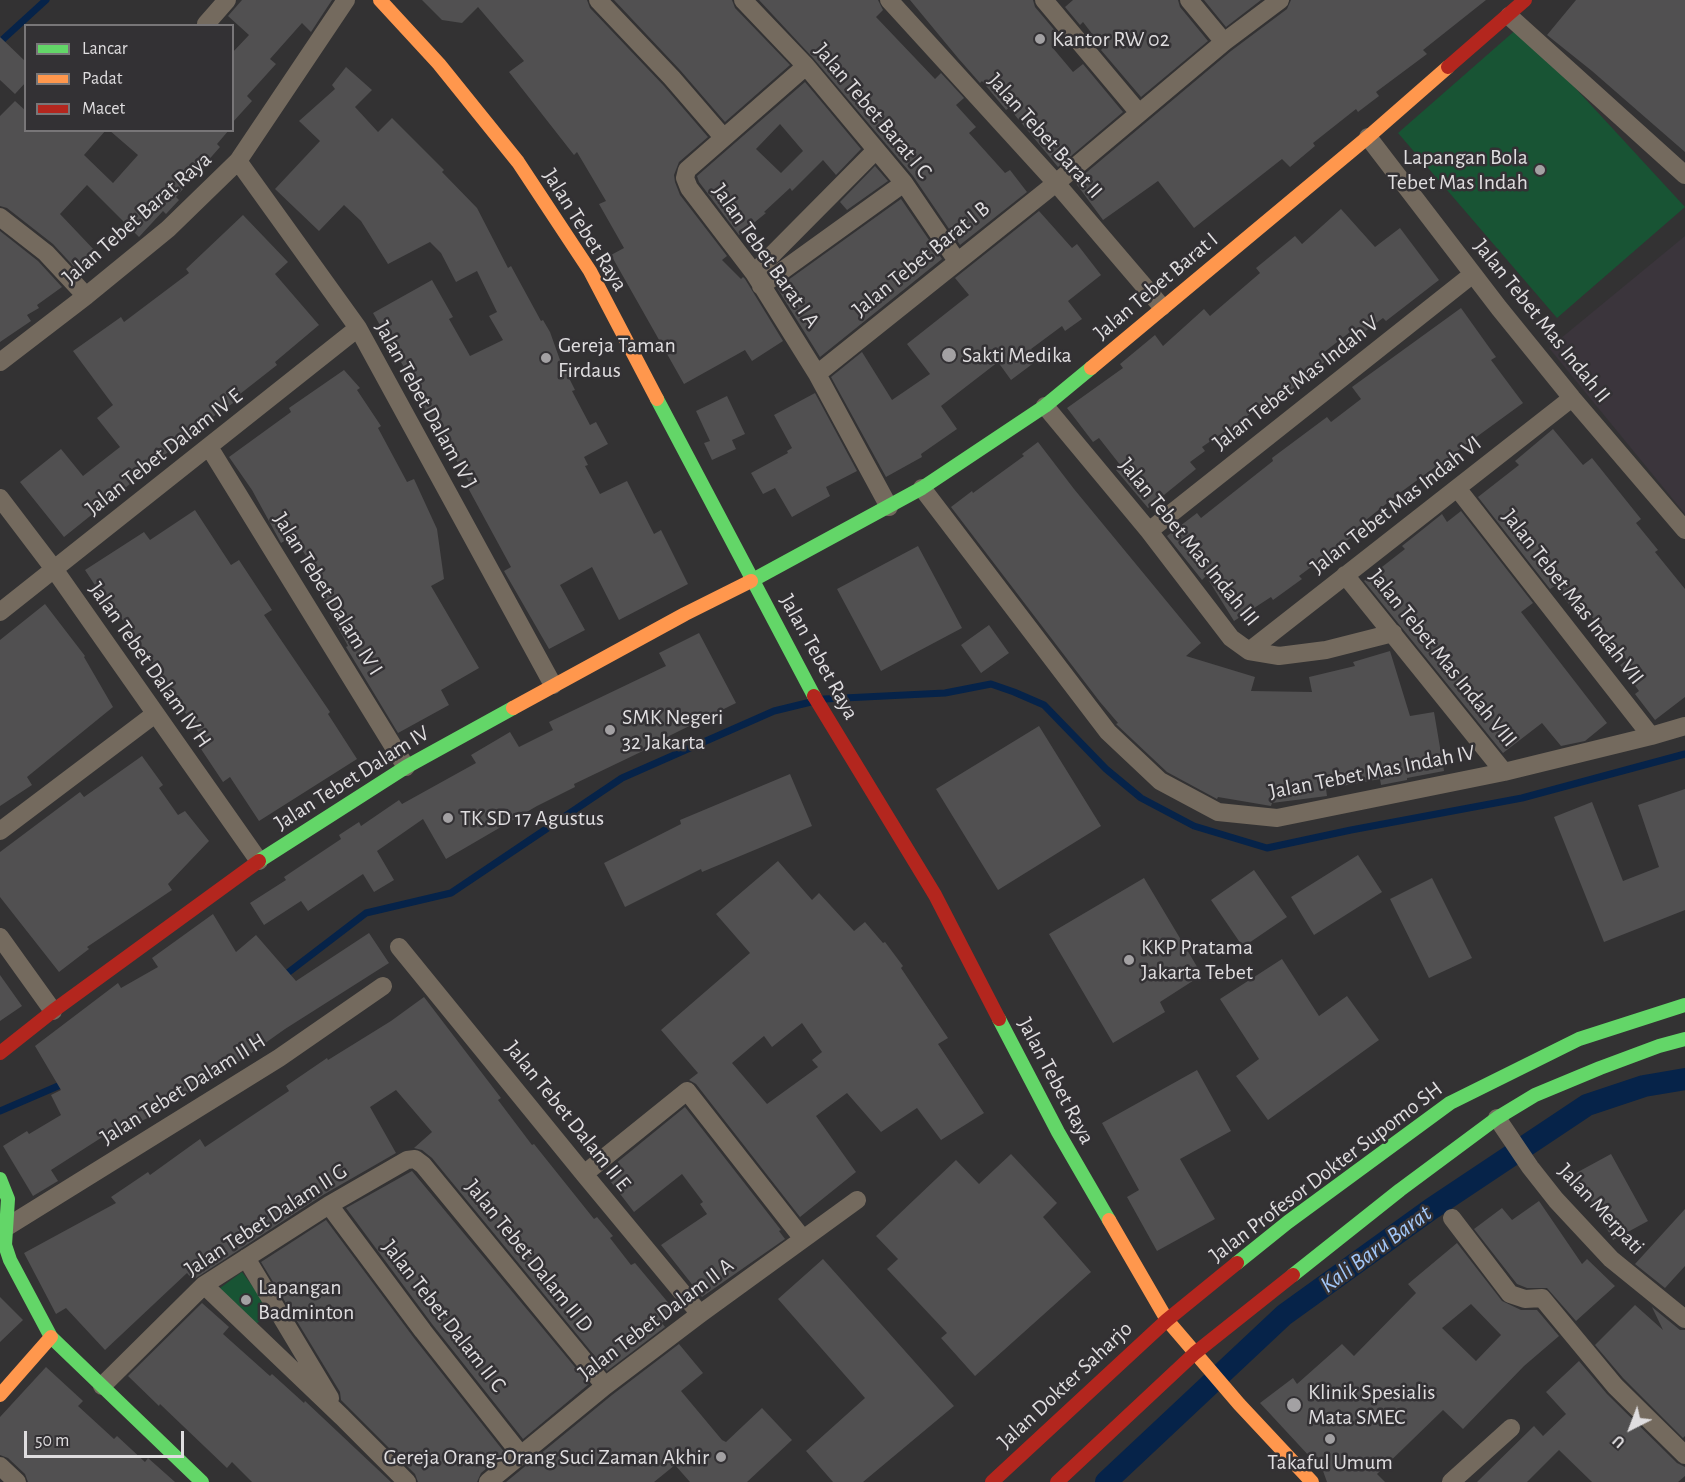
<!DOCTYPE html>
<style>
body{margin:0}
#map{position:relative;width:1685px;height:1482px;overflow:hidden;background:#333233;font-family:"Alegreya Sans",sans-serif}
canvas{display:block}
.legend{position:absolute;left:24px;top:24px;width:210px;height:108px;box-sizing:border-box;background:#333134;border:2px solid #787678;margin:0;padding:8px 10px;list-style:none;font-size:18px;color:#dfdddf}
.legend li{display:flex;align-items:center;gap:12px;height:30px}
.legend b{width:30px;border:2px solid #787678}
.north{position:absolute;left:1601px;top:1398px;width:60px;height:60px;-webkit-text-stroke:4px #333134;paint-order:stroke;rotate:222deg;font-size:16px;font-weight:700;line-height:24px;text-align:center;color:#dfdddf}
.north::after{content:'';display:block;margin:auto;width:21px;height:27px;background:#dfdddf;clip-path:polygon(50% 0,100% 100%,50% 72%,0 100%)}
.scale{position:absolute;left:24px;top:1431px;width:160px;height:27px;box-sizing:border-box;border:3px solid #dfdddf;border-top:0;padding-left:8px;font-size:18px;line-height:21px;white-space:nowrap;color:#dfdddf;-webkit-text-stroke:4px #333134;paint-order:stroke}
</style>
<div id="map">
<canvas width="1685" height="1482"></canvas>
<ul class="legend">
<li><b style="height:8px;background:#63d668"></b>Lancar</li>
<li><b style="height:8px;background:#ff974d"></b>Padat</li>
<li><b style="height:8px;background:#b3261e"></b>Macet</li>
</ul>
<div class="north">U</div>
<div class="scale">50 m</div>
</div>
<script>
const ctx = document.querySelector('canvas').getContext('2d');
ctx.lineJoin = 'round';
function fillPath(path, color) { ctx.fillStyle = color; ctx.fill(path, 'evenodd'); }
const toPath = rows => new Path2D(rows.map(r => 'M' + r).join(''));
function trace(path, color, width, dash) { ctx.strokeStyle = color; ctx.lineWidth = width; ctx.lineCap = dash ? 'butt' : 'round'; ctx.setLineDash(dash || []); ctx.stroke(path); }
function drawText(font, color, halo, rows, align = 'center') {
  ctx.font = font + ' "Alegreya Sans",sans-serif'; ctx.lineWidth = 5; ctx.setLineDash([]); ctx.textBaseline = 'middle'; ctx.strokeStyle = halo; ctx.fillStyle = color; for (const [text, x, y, turn = 0] of rows) {
    ctx.save(); ctx.translate(x, y); ctx.rotate((+turn || 0) * Math.PI / 180); ctx.textAlign = isNaN(turn) ? turn : align; if (halo) ctx.strokeText(text, 0, 0); ctx.fillText(text, 0, 0); ctx.restore();
  }
}
fillPath(toPath([
 [1685,236,1685,514,1549,348]
]), '#3b353c');
fillPath(toPath([
 [1519,27,1685,207,1557,318,1398,133],
 [242,1272,272,1312,249,1329,220,1288]
]), '#185434');
trace(toPath([
 [0,42,46,0],
 [824,699,945,693,991,684,1014,692,1044,705,1106,769,1141,798,1194,826,1267,848,1351,830,1522,798,1685,754],
 [281,978,366,913,451,893,622,778,774,711,811,702],
 [0,1111,65,1083]
]), '#062349', 7);
trace(toPath([
 [1106,1482,1284,1315,1431,1209,1587,1105,1644,1086,1685,1079]
]), '#062349', 22);
fillPath(toPath([
 [242,0,332,0,311,32,302,23,270,59,276,64,247,96,252,101,232,123,232,53,249,35,228,16],
 [422,0,587,0,590,8,664,86,708,137,679,162,674,175,675,182,680,195,727,256,722,260,741,279,743,277,745,279,783,341,752,361,745,350,684,384,611,255,624,248,599,204,606,201,577,152,574,155,509,72,524,61,478,7,462,23,442,20],
 [614,0,732,0,735,8,790,65,725,122,680,70],
 [759,0,878,0,883,10,876,17,935,79,941,73,964,98,956,105,976,127,969,133,1005,173,1010,170,1027,192,960,245,913,176,814,59],
 [910,0,1033,0,1035,7,1062,39,1052,47,1073,72,1083,64,1123,112,1058,167,1009,108,1006,110,982,81,980,83,958,58],
 [1073,0,1178,0,1180,7,1208,41,1141,97,1101,50,1103,48,1083,22,1080,25,1065,7],
 [1204,0,1261,0,1226,27],
 [1291,0,1486,0,1423,50,1427,54,1376,92,1379,96,1358,112,1356,109,1313,143,1315,146,1290,167,1282,159,1194,228,1158,181,1103,220,1075,182,1231,51,1287,9],
 [1576,0,1685,0,1685,152,1592,71,1547,35],
 [0,37,26,62,26,82,15,94,0,80],
 [346,67,372,90,355,107,378,132,392,118,444,170,442,172,477,208,508,268,511,266,541,321,543,320,550,332,560,360,575,390,572,391,590,425,596,422,608,444,584,457,588,465,585,466,600,494,627,481,654,534,661,530,688,584,619,620,592,567,560,585,585,630,549,649,504,571,511,567,467,486,470,484,439,430,437,431,419,398,421,397,373,313,432,280,453,317,449,319,470,356,503,340,489,316,497,312,477,271,456,282,441,253,430,242,388,264,361,221,344,205,319,231,275,189,320,141,299,121,335,89,332,85],
 [805,82,861,149,836,175,823,160,792,191,790,188,764,212,766,213,739,235,699,182,697,176],
 [780,124,803,151,781,173,756,149],
 [15,101,26,111,26,130,106,130,84,155,113,183,138,155,109,130,229,130,217,144,220,147,176,197,179,200,166,214,163,211,139,237,87,185,60,214,97,253,78,271,53,244,7,208,0,206,0,116],
 [875,166,888,181,847,210,840,202],
 [901,199,942,259,820,357,777,288],
 [1341,209,1375,247,1400,228,1439,280,1386,321,1383,318,1359,336,1354,329,1323,353,1328,359,1270,408,1266,403,1202,447,1205,451,1190,462,1196,469,1148,508,1116,470,1121,466,1099,438,1093,442,1067,408,1123,368,1120,364,1155,335,1163,346,1204,309,1210,316,1260,273,1256,268,1295,236,1302,244],
 [1039,211,1072,248,1077,244,1101,275,1068,301,1082,319,1065,331,1062,326,1031,349,1039,359,1011,380,998,362,941,406,957,429,921,454,922,457,886,477,831,377,862,352,892,400,930,374,907,344,969,295,955,278],
 [243,215,288,262,275,274,319,325,275,362,277,365,240,394,242,397,170,446,172,449,139,475,140,476,64,537,20,482,61,449,83,476,120,447,97,418,113,405,73,351,121,317,124,322,189,273,186,269],
 [0,231,38,261,62,287,37,305,39,308,27,315,31,321,0,342],
 [1461,308,1496,357,1491,360,1523,403,1401,492,1361,524,1364,528,1299,576,1302,579,1273,600,1271,597,1234,621,1206,576,1202,580,1167,536,1197,513,1201,518,1273,461,1272,458,1327,417,1331,422,1361,399,1352,387],
 [344,370,360,388,357,390,381,426,378,428,407,482,414,479,437,529,444,579,431,586,479,668,441,690,449,705,398,733,346,647,348,646,322,598,330,593,293,536,281,543,252,490,229,457,291,412,289,408],
 [815,393,857,471,826,487,830,496,792,517,775,488,763,494,751,473,788,453,787,451,792,448,774,415],
 [727,396,745,434,732,440,736,449,712,460,704,443,710,441,696,411],
 [1553,429,1583,465,1592,458,1641,519,1636,523,1658,550,1655,552,1685,589,1685,697,1655,720,1635,694,1639,691,1620,665,1627,660,1601,625,1599,626,1583,606,1575,612,1555,586,1550,589,1478,497,1519,465,1515,461],
 [1038,442,1074,489,1201,643,1186,656,1255,677,1251,691,1312,692,1309,677,1355,666,1353,662,1390,651,1410,716,1434,712,1444,771,1407,778,1407,780,1381,785,1380,779,1326,789,1327,796,1272,803,1271,806,1218,797,1217,799,1167,772,1116,724,1118,723,1100,702,951,507,972,491,973,493,1024,456,1022,454],
 [195,510,231,565,239,560,272,610,264,615,330,712,328,714,357,759,259,821,230,777,223,782,199,746,205,742,113,606,110,608,85,570,144,532,150,540],
 [1461,511,1533,603,1521,612,1607,723,1585,741,1561,746,1542,723,1503,753,1364,581,1405,549,1402,546,1442,514,1447,522],
 [918,546,962,628,881,671,837,589],
 [45,604,85,656,84,657,113,707,27,777,32,785,0,806,0,640],
 [989,625,1009,653,981,673,961,645],
 [699,633,736,703,669,736,670,738,574,784,575,787,537,806,446,859,423,819,377,851,394,880,374,892,363,874,308,911,301,901,264,925,250,903,286,880,284,877,341,839,339,835,359,822,361,826,399,800,402,804,476,763,471,755,510,732,519,747,553,730,549,722,666,666,659,653],
 [1039,726,1101,826,998,890,936,789],
 [142,756,163,785,159,788,178,815,185,811,209,841,168,884,172,890,87,947,89,949,59,972,0,897,0,852,80,792,84,797],
 [790,774,812,826,702,872,701,869,625,907,604,863,681,824,680,820],
 [1685,789,1685,910,1604,942,1554,817,1592,802,1623,881,1659,867,1638,805],
 [1358,855,1382,892,1314,935,1291,897],
 [778,861,812,900,819,893,854,931,865,922,883,943,885,942,903,966,901,968,948,1038,938,1044,984,1113,941,1140,917,1108,881,1132,847,1093,816,1116,856,1172,800,1217,696,1084,689,1080,698,1073,661,1030,750,953,716,914],
 [802,1023,822,1052,812,1060,818,1067,767,1104,732,1063,764,1036,772,1047],
 [1254,870,1287,917,1243,947,1211,900],
 [1144,878,1202,975,1160,1002,1165,1012,1113,1043,1049,934],
 [1432,878,1472,958,1429,978,1390,899],
 [213,914,236,952,256,935,296,981,369,933,389,963,285,1029,233,1066,232,1064,154,1115,120,1131,118,1127,51,1170,58,1181,33,1196,3,1146,27,1131,29,1134,61,1115,51,1095,61,1090,35,1046,118,983,121,988,158,967,152,958],
 [1282,959,1319,1016,1347,996,1379,1040,1268,1120,1236,1076,1259,1059,1220,999],
 [0,975,22,1006,0,1021],
 [424,997,501,1098,498,1100,532,1145,534,1144,594,1219,597,1217,613,1236,610,1238,631,1265,635,1263,676,1312,662,1323,665,1327,607,1371,432,1158,422,1150,414,1148,432,1132,396,1090,370,1107,396,1153,323,1195,193,1280,187,1273,105,1350,66,1308,56,1314,24,1253,116,1203,111,1197,148,1172,150,1175,200,1139,205,1147,289,1091,286,1086,327,1058,328,1060,391,1021],
 [1197,1070,1231,1131,1180,1159,1215,1219,1157,1251,1127,1197,1139,1190,1102,1123],
 [685,1107,781,1230,779,1231,785,1239,702,1297,661,1245,707,1214,700,1204,703,1202,682,1174,634,1212,604,1173],
 [1011,1154,1057,1203,1043,1217,1091,1272,975,1376,941,1338,947,1333,887,1269,898,1259,876,1236,956,1160,979,1184],
 [1611,1154,1648,1221,1613,1240,1576,1173],
 [412,1171,589,1384,523,1439,432,1324,346,1208],
 [1539,1201,1582,1264,1587,1259,1615,1286,1576,1321,1547,1288,1527,1288,1517,1284,1474,1229,1502,1208,1512,1220],
 [1685,1209,1685,1266,1665,1288,1635,1264],
 [326,1220,414,1338,505,1453,481,1473,477,1482,418,1482,415,1474,341,1400,340,1392,261,1262],
 [1457,1243,1502,1301,1521,1310,1537,1310,1559,1336,1524,1366,1463,1429,1443,1410,1377,1474,1385,1482,1327,1482,1323,1471,1260,1403,1293,1378,1297,1384,1342,1344,1354,1356,1416,1293,1408,1284],
 [1471,1304,1501,1335,1476,1361,1442,1328],
 [823,1259,954,1406,863,1482,833,1482,806,1451,865,1398,778,1299],
 [0,1297,23,1320,0,1342],
 [202,1303,229,1327,223,1334,270,1376,272,1374,304,1403,305,1401,391,1482,252,1482,232,1462,227,1468,160,1404,159,1406,128,1376],
 [1635,1305,1663,1330,1652,1307,1680,1330,1685,1330,1685,1436,1683,1438,1623,1378,1595,1345],
 [679,1344,703,1373,681,1391,722,1440,726,1442,762,1408,792,1440,747,1482,690,1482,675,1465,654,1482,506,1482,612,1395],
 [1579,1361,1607,1394,1677,1463,1685,1467,1685,1476,1678,1482,1592,1482,1559,1450,1527,1482,1477,1482,1534,1426,1543,1436,1566,1414,1546,1392],
 [46,1367,83,1401,78,1406,114,1439,117,1436,145,1462,148,1458,175,1482,28,1482,25,1474,8,1458,0,1455,0,1417]
]), '#515051');
trace(toPath([
 [598,0,672,78,723,137],
 [743,0,806,66,904,183,957,261],
 [889,0,1056,183,1162,307],
 [1044,0,1139,113],
 [1189,0,1224,42],
 [1509,16,1685,175],
 [206,24,227,0],
 [806,66,687,170,685,178,689,188,754,273,817,374,889,507],
 [1368,137,1499,308,1572,398,1685,530],
 [238,161,358,328,553,685],
 [0,217,46,253,86,296],
 [754,273,876,150],
 [761,286,904,183],
 [0,362,86,296,168,229,238,161,346,0],
 [817,374,1056,183,1224,42,1280,0],
 [1045,406,1149,531,1231,638,1249,651,1279,656,1326,650,1393,633],
 [209,447,406,767],
 [922,488,1108,732,1160,781,1218,812,1277,818,1504,772,1651,736,1685,726],
 [1457,488,1651,736],
 [0,498,54,569,259,861],
 [1149,531,1473,274],
 [1345,575,1504,772],
 [0,612,358,328],
 [1249,651,1572,398],
 [0,831,155,714],
 [0,937,53,1011],
 [399,947,584,1174,700,1314],
 [1497,1118,1530,1167,1556,1200,1611,1259,1685,1319],
 [584,1174,687,1091,803,1239],
 [329,1205,423,1331,521,1455],
 [1452,1218,1510,1294,1525,1299,1542,1298,1615,1386,1685,1455],
 [5,1228,279,1058,383,986],
 [246,1258,330,1398],
 [204,1285,342,1417,407,1482],
 [102,1386,204,1285,329,1205,407,1160,415,1159,423,1165,605,1386],
 [0,1466,17,1482],
 [488,1482,605,1386,700,1314,857,1200],
 [1451,1482,1511,1428]
]), '#746a5e', 18);
trace(toPath([
 [657,399,814,696],
 [751,581,922,488,1045,406,1091,368],
 [259,861,406,767,513,708],
 [999,1019,1058,1132,1109,1220],
 [0,1179,8,1199,5,1245,10,1260,51,1337,202,1482],
 [1237,1263,1288,1222,1450,1103,1579,1039,1685,1005],
 [1293,1275,1400,1190,1497,1118,1535,1095,1600,1068,1659,1046,1685,1039]
]), '#63d668', 14);
trace(toPath([
 [380,0,439,64,518,162,590,271,657,399],
 [1091,368,1368,137,1448,67],
 [513,708,685,614,751,581],
 [1109,1220,1167,1320,1239,1404,1312,1482],
 [0,1395,51,1337]
]), '#ff974d', 14);
trace(toPath([
 [1448,67,1525,0],
 [814,696,935,895,999,1019],
 [0,1053,53,1011,259,861],
 [992,1482,1167,1320,1237,1263],
 [1057,1482,1195,1353,1293,1275]
]), '#b3261e', 14);
for (const [x, y, r, color] of [
 [1040,39,6,"#a3a1a3"],
 [1540,170,6,"#a3a1a3"],
 [949,355,8,"#a3a1a3"],
 [546,358,6,"#a3a1a3"],
 [610,730,6,"#a3a1a3"],
 [448,818,6,"#a3a1a3"],
 [1129,960,6,"#a3a1a3"],
 [246,1300,6,"#a3a1a3"],
 [1294,1405,8,"#a3a1a3"],
 [1330,1439,6,"#a3a1a3"],
 [721,1457,6,"#a3a1a3"]
]) { const dot = new Path2D(); dot.arc(x, y, r, 0, 2 * Math.PI); ctx.fillStyle = color; ctx.fill(dot); trace(dot, '#333134', 2); }
drawText('22px', '#dfdddf', '#333134', [
 ["Kantor RW 02",1052,39],
 ["Lapangan Bola",1528,157,"right"],
 ["Tebet Mas Indah",1528,182,"right"],
 ["Gereja Taman",558,345],
 ["Firdaus",558,370],
 ["Sakti Medika",962,355],
 ["SMK Negeri",622,717],
 ["32 Jakarta",622,742],
 ["TK SD 17 Agustus",460,818],
 ["KKP Pratama",1141,947],
 ["Jakarta Tebet",1141,972],
 ["Lapangan",258,1287],
 ["Badminton",258,1312],
 ["Klinik Spesialis",1308,1392],
 ["Mata SMEC",1308,1417],
 ["Gereja Orang-Orang Suci Zaman Akhir",709,1457,"right"],
 ["Takaful Umum",1330,1462,"center"]
], 'left');
drawText('22px', '#dfdddf', '#333134', [
 ["Jalan Tebet Barat I C",873,111,50],
 ["Jalan Tebet Barat II",1045,136,48],
 ["Jalan Tebet Barat Raya",137,218,-41],
 ["Jalan Tebet Raya",585,230,58],
 ["Jalan Tebet Barat I A",766,256,55],
 ["Jalan Tebet Barat I B",921,259,-39],
 ["Jalan Tebet Barat I",1156,286,-40],
 ["Jalan Tebet Mas Indah II",1542,321,51],
 ["Jalan Tebet Mas Indah V",1296,383,-38],
 ["Jalan Tebet Dalam IV J",426,405,61],
 ["Jalan Tebet Dalam IV E",164,452,-38],
 ["Jalan Tebet Mas Indah VI",1396,505,-38],
 ["Jalan Tebet Mas Indah III",1189,542,51],
 ["Jalan Tebet Dalam IV I",328,594,58],
 ["Jalan Tebet Mas Indah VII",1573,597,52],
 ["Jalan Tebet Raya",819,657,61],
 ["Jalan Tebet Mas Indah VIII",1443,658,51],
 ["Jalan Tebet Dalam IV H",150,665,55],
 ["Jalan Tebet Mas Indah IV",1372,772,-11],
 ["Jalan Tebet Dalam IV",352,778,-32],
 ["Jalan Tebet Raya",1056,1081,62],
 ["Jalan Tebet Dalam II H",183,1089,-32],
 ["Jalan Tebet Dalam II E",568,1116,51],
 ["Jalan Profesor Dokter Supomo SH",1326,1172,-37],
 ["Jalan Merpati",1601,1209,47],
 ["Jalan Tebet Dalam II G",266,1220,-33],
 ["Jalan Tebet Dalam II D",529,1256,51],
 ["Jalan Tebet Dalam II C",444,1316,52],
 ["Jalan Tebet Dalam II A",656,1319,-37],
 ["Jalan Dokter Saharjo",1065,1385,-43]
]);
drawText('italic 24px', '#a2c7f9', '#333134', [
 ["Kali Baru Barat",1376,1249,-36]
]);
</script>
